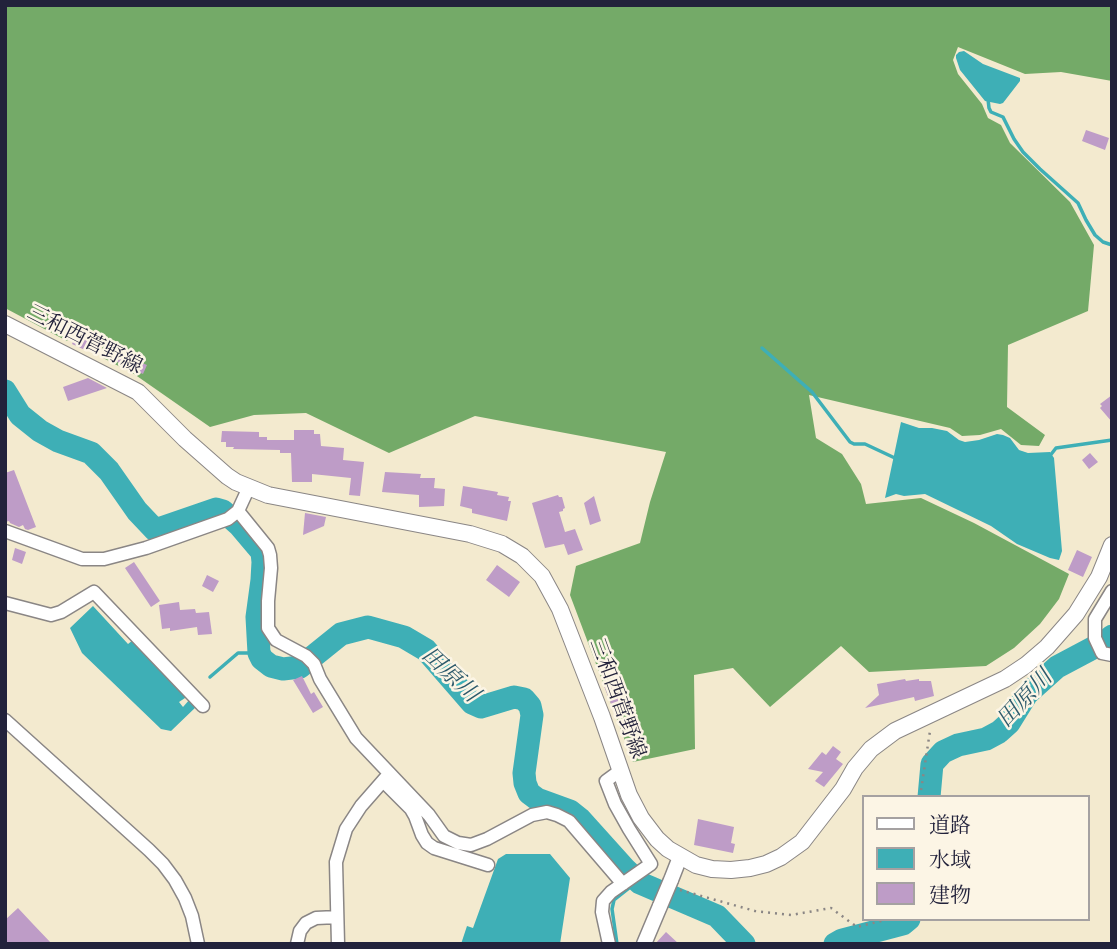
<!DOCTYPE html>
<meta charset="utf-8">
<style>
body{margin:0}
#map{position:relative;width:1117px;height:949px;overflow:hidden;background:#f3eacf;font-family:"IM FELL DW Pica","Noto Serif JP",serif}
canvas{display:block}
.frame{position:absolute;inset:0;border:7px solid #22223b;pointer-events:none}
.legend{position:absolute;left:862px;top:795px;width:228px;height:126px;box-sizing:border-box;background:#fcf5e5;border:2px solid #a5a1a1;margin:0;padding:9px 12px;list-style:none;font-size:21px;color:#22223b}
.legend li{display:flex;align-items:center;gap:14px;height:35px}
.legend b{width:35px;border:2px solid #a5a1a1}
</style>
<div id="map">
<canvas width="1117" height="949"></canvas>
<div class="frame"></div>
<ul class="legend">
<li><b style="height:9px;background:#fff"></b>道路</li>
<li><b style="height:19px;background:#3eafb6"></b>水域</li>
<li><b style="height:19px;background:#be9cc7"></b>建物</li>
</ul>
</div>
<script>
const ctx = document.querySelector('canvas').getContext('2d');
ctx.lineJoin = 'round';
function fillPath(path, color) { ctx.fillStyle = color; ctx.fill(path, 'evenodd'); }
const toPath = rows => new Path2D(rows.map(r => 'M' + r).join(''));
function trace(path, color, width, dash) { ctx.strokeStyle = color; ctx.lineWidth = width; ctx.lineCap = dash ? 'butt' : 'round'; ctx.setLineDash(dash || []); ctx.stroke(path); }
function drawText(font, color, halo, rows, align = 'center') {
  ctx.font = font + ' "IM FELL DW Pica","Noto Serif JP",serif'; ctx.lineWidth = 5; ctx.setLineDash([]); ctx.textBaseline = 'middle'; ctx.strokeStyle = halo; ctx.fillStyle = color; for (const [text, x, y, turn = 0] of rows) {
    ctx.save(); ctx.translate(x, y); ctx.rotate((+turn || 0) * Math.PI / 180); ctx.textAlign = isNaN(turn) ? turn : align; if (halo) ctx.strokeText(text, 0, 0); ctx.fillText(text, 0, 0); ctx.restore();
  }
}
fillPath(toPath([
 [5,5,1112,5,1112,81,1061,72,1025,74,958,47,953,60,958,74,982,104,988,118,1001,125,1010,143,1070,202,1094,245,1088,311,1008,345,1007,407,1045,435,1039,446,1021,445,1001,429,980,435,962,436,950,428,809,395,816,438,842,454,861,484,866,504,921,498,974,523,1069,574,1059,599,1040,624,1014,648,986,666,869,672,841,646,770,707,733,668,694,675,695,749,633,762,570,595,576,566,640,543,650,502,666,452,475,416,389,453,306,413,254,415,210,427,134,374,103,358,102,341,74,328,67,341,5,308]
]), '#74aa68');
fillPath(toPath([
 [964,51,983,64,1020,78,1020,81,1003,103,1000,104,985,101,960,70,956,58,956,55,959,52],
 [901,422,919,428,932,428,947,431,959,440,965,442,979,440,997,434,1003,435,1010,438,1019,450,1028,453,1050,452,1054,458,1062,551,1059,560,1050,558,1017,544,991,526,925,494,904,496,896,494,885,498],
 [93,606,128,644,133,640,188,696,179,702,183,707,190,699,197,706,171,731,161,729,82,653,70,628],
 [506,854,550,854,570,878,560,944,461,944,467,926,473,928,498,859]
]), '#3eafb6');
trace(toPath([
 [988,99,989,108,991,112,1003,117,1014,139,1023,152,1040,169,1078,203,1086,220,1095,235,1103,242,1112,245],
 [762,348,812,392,850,442,854,444,865,444,897,459],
 [1049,457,1056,448,1112,440],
 [210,677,238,653,259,653],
 [617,944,612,909,614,900,638,881]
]), '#3eafb6', 3.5);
trace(toPath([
 [5,391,20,415,40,431,58,441,91,453,109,471,137,511,155,530,216,509,223,511,240,526,262,552,263,562,262,580,257,617,259,653,262,659,271,666,283,669,300,667,341,634,368,627,404,637,426,650,472,703,481,707,514,697,524,699,530,706,532,715,524,773,525,783,529,793,537,799,570,811,580,819,625,869,640,883,717,916,744,944],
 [929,797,932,764,943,752,958,745,986,739,999,732,1009,723,1027,694,1057,667,1106,641,1112,636],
 [835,944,842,940,903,924,909,919]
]), '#3eafb6', 23);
fillPath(toPath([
 [1086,130,1109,138,1105,150,1082,141],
 [77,333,92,340,87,351,72,344],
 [118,353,147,365,143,374,115,361],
 [88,378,107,388,68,401,63,387],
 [1112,395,1112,422,1100,408,1102,406,1100,404],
 [294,430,314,430,314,434,320,434,321,446,344,448,343,460,364,462,360,496,349,495,351,478,312,474,312,482,292,482,291,453,280,453,280,450,233,449,234,447,226,447,226,442,221,442,222,431,259,432,259,437,267,437,267,440,294,440],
 [1090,453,1098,462,1089,469,1082,460],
 [14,470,36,527,28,530,25,529,23,525,19,527,10,523,9,521,5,522,5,473],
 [385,472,421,474,420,478,435,478,434,488,445,489,444,506,419,507,419,495,382,492],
 [463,486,498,492,497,495,509,497,508,501,511,501,507,521,472,513,472,509,460,506],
 [558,495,559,497,562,497,565,508,563,509,563,511,559,512,565,532,575,529,583,550,568,555,564,544,545,548,532,503],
 [594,496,601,521,590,525,584,503],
 [305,513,326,517,324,526,303,535],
 [15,548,26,552,22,564,12,560],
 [1077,550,1092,557,1083,577,1068,570],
 [134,562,160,601,151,607,125,568],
 [497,565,520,582,509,597,486,580],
 [207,575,219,581,213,592,202,586],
 [179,602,180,610,195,609,196,613,209,612,212,634,198,635,197,627,170,631,170,628,162,629,159,605],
 [302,676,311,694,314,692,323,707,313,713,293,680],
 [905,679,906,681,919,679,919,681,931,681,934,696,915,701,914,697,865,708,879,695,877,684],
 [620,681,630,709,615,714,604,686],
 [833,746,841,752,836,759,843,764,824,787,815,781,823,772,808,769,822,752,826,755],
 [698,819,734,827,731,843,735,844,733,853,694,845],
 [18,908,32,923,52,944,5,944,5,920],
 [666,932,679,944,655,944]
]), '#be9cc7');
const minor = toPath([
 [238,511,268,548,270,555,271,568,268,601,268,628,276,640,306,656,314,664,320,679,356,738,429,815,444,836,458,843,471,845,487,839,532,815,547,812,557,815,569,821,623,884],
 [5,531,82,559,104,559,146,548,228,519,238,511,249,487],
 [1112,591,1095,619,1095,638,1102,653,1112,655],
 [5,603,51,615,61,612,94,592,203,706],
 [5,720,149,850,163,864,175,880,185,898,192,916,198,944],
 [383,781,411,809,415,816,422,835,427,843,434,848,488,865],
 [297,944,300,931,306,923,316,918,337,917],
 [338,944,336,862,346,829,361,806,389,774],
 [609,944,602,912,603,901,611,892,651,864,629,829,615,804,606,781,621,770]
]);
const tertiary = toPath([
 [671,880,680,857],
 [644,944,660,906]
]);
const secondary = toPath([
 [5,324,138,392,185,439,227,476,236,482,268,495,470,534,502,544,522,556,542,576,560,609,602,717,629,795,641,818,657,839,668,849,696,865,712,869,731,870,750,868,766,864,781,857,802,842,843,789,855,768,871,749,895,731,1005,679,1026,665,1047,647,1076,614,1099,577,1112,545]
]);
trace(minor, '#8a8685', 15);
trace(tertiary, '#8a8685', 17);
trace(secondary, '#8a8685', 18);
trace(toPath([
 [920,797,930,731],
 [680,890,755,911,791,915,831,908,857,927,889,919]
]), '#8a8685', 2.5, [2, 5]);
trace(minor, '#fff', 12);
trace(tertiary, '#fff', 14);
trace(secondary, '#fff', 16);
const tertiaryBridge = toPath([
 [660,906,671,880]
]);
trace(tertiaryBridge, '#8a8685', 17, []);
trace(tertiaryBridge, '#fff', 14);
drawText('21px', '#22223b', '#fcf5e5', [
 ["三和西菅野線",84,341,27],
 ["三和西菅野線",616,699,70]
]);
drawText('italic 23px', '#2d5a6c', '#fcf5e5', [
 ["田原川",449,676,43],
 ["田原川",1026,700,-47]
]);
</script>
